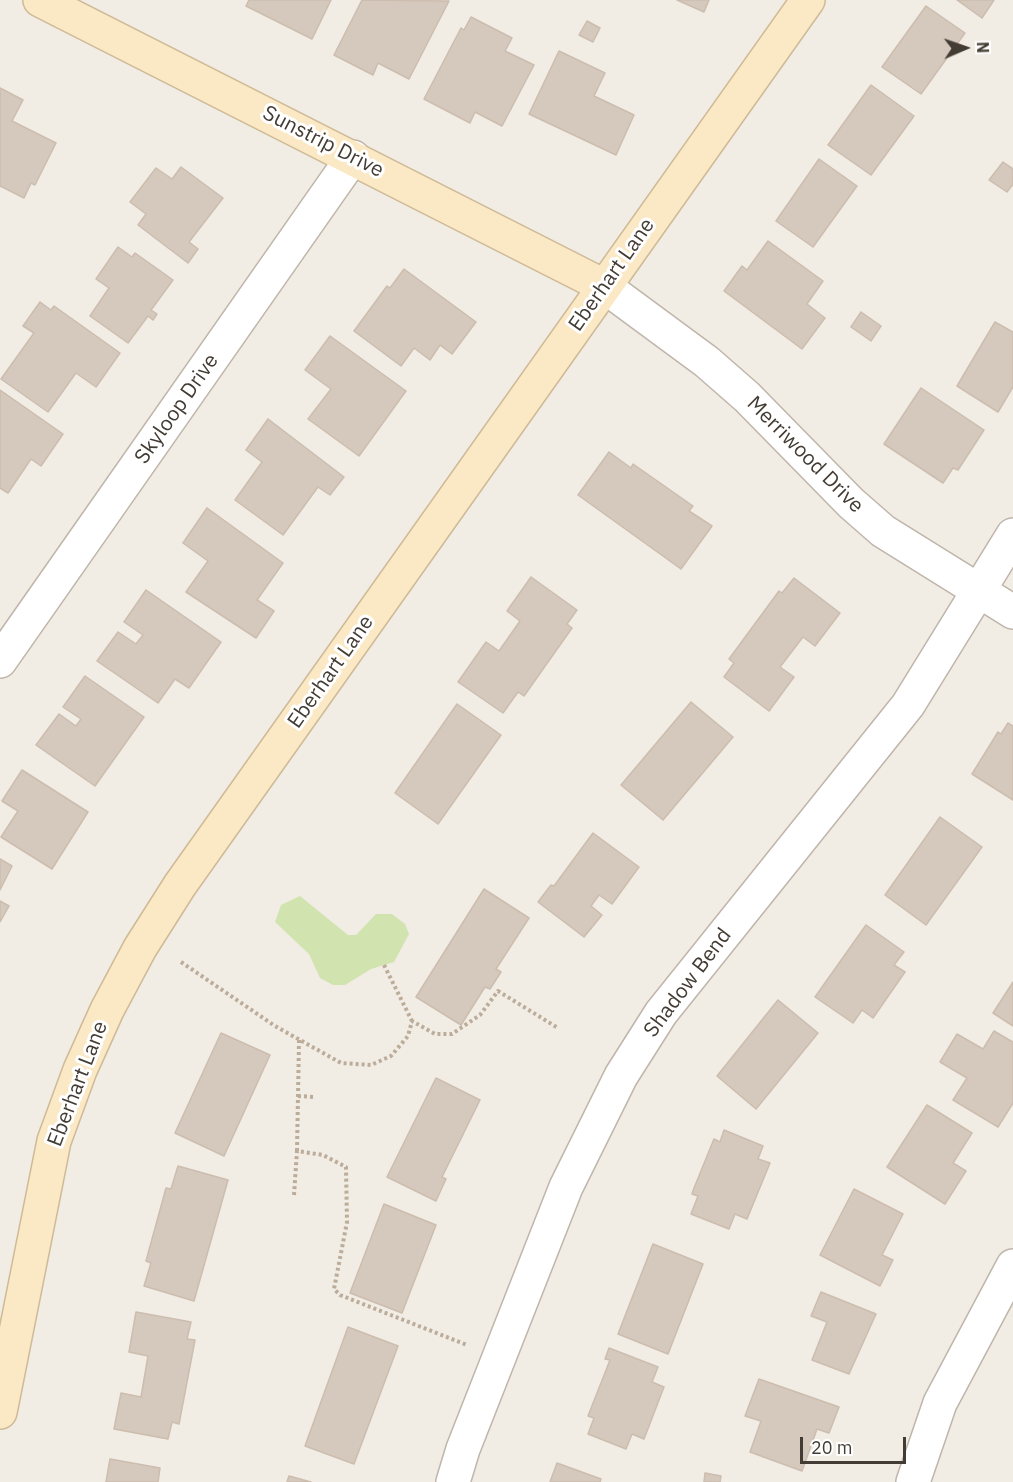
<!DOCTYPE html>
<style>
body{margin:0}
#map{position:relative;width:1013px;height:1482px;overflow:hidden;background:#f1ece4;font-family:"IBM Plex Sans",sans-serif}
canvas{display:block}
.north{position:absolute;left:935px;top:18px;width:60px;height:60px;-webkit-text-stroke:4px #fff;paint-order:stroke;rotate:88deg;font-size:16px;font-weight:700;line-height:24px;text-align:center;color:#433c34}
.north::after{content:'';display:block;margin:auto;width:21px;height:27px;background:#433c34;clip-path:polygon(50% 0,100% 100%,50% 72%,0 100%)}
.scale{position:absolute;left:800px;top:1437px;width:106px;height:27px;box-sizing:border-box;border:3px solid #433c34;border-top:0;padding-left:8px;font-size:18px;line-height:21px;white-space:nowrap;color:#433c34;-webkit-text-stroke:4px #fff;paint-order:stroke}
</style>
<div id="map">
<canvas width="1013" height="1482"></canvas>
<div class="north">N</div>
<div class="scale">20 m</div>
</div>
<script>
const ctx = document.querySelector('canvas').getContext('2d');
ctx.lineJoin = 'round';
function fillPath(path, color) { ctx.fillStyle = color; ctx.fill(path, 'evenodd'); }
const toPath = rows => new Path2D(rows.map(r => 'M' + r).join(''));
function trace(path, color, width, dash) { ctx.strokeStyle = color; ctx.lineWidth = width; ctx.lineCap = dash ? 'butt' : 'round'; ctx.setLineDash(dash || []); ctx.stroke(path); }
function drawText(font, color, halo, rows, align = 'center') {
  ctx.font = font + ' "IBM Plex Sans",sans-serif'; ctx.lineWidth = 6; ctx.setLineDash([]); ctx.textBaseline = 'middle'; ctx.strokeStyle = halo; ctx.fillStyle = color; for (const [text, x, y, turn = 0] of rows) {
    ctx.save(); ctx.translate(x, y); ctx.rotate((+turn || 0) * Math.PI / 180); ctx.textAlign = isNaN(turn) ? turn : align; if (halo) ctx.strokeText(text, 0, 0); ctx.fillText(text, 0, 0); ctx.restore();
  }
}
fillPath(toPath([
 [300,896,348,935,356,935,376,914,392,914,405,924,409,934,394,962,371,969,345,985,333,985,320,978,309,954,275,922,281,905]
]), '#d1e3af');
const building = toPath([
 [249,0,331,0,312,39,246,6,249,0],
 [362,0,449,1,409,79,378,63,373,75,334,55,362,0],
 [677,0,709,0,704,12,677,0],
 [957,0,994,0,982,18,957,0],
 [926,6,965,33,921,94,882,67,926,6],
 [471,17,512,38,505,51,534,65,502,126,475,112,470,123,424,99,461,28,464,30,471,17],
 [587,21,600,28,593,42,579,35,587,21],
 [559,51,605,73,594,96,634,115,616,155,529,114,559,51],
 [871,85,914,116,871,175,828,145,871,85],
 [0,88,23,100,12,121,56,143,35,185,31,183,24,198,0,186,0,88],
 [819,159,857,186,813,247,776,221,819,159],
 [1003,162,1013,169,1013,184,1007,192,989,180,1003,162],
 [181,167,223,198,189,242,198,249,188,263,138,225,146,214,130,202,156,168,172,179,181,167],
 [768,241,823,281,807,304,825,318,802,349,724,291,742,266,747,270,768,241],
 [118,247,132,257,135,253,173,280,151,310,157,314,153,320,148,316,128,343,90,316,109,288,96,279,118,247],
 [404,269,476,322,452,354,440,345,430,360,414,348,401,366,354,331,387,286,390,288,404,269],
 [40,302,51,310,54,306,120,353,96,387,76,373,48,412,1,379,34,333,23,326,40,302],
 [861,312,881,326,871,341,851,327,861,312],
 [995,322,1013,332,1013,387,998,412,957,386,995,322],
 [330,336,406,391,359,456,308,419,331,389,305,370,330,336],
 [921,388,984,430,958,470,953,468,943,483,884,444,921,388],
 [0,390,63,434,41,466,31,459,8,493,0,488,0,390],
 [268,419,344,477,330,495,318,487,283,535,235,500,262,462,246,450,268,419],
 [609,452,631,468,633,464,693,506,689,511,712,526,681,569,578,495,609,452],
 [207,508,283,563,257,600,274,611,256,638,186,592,208,561,183,543,207,508],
 [531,577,577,610,567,624,572,628,524,696,518,692,503,713,458,682,486,642,499,651,520,621,507,611,531,577],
 [794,578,840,613,815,646,803,637,780,667,794,677,769,711,724,677,734,663,729,659,779,591,782,593,794,578],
 [146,590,221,642,189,688,175,679,158,703,97,661,118,632,136,644,143,635,124,622,146,590],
 [85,676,144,717,95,786,36,745,59,714,76,726,81,719,63,707,85,676],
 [691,702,733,737,663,820,621,785,691,702],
 [457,704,501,735,438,824,395,793,457,704],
 [1008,723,1013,726,1013,800,972,774,998,732,1001,734,1008,723],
 [22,770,88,812,52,869,1,837,18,811,2,801,22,770],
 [940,817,982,847,926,925,885,895,940,817],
 [593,833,639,867,612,904,599,895,591,906,602,915,584,937,538,902,551,885,554,886,593,833],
 [0,859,12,866,0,890,0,859],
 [484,889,529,918,496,969,501,972,490,989,485,987,461,1025,416,997,484,889],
 [0,901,9,906,0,922,0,901],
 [866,925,904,952,894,965,905,972,873,1018,862,1010,853,1023,815,997,866,925],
 [1013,982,1013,1026,993,1013,1013,982],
 [778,1000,818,1033,756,1109,717,1076,778,1000],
 [994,1031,1013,1042,1013,1103,998,1127,953,1100,967,1078,940,1062,957,1034,983,1049,994,1031],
 [221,1033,270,1055,224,1156,175,1133,221,1033],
 [436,1078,480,1100,442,1177,446,1179,436,1201,387,1177,436,1078],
 [927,1105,972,1133,953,1163,966,1171,945,1204,887,1167,927,1105],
 [724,1130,763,1146,758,1159,770,1163,747,1219,735,1214,729,1229,691,1214,698,1196,692,1194,694,1188,714,1139,720,1142,724,1130],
 [178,1166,228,1180,194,1301,144,1286,151,1263,146,1261,166,1188,171,1189,178,1166],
 [854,1189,903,1214,882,1255,893,1260,880,1286,820,1255,854,1189],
 [384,1204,436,1225,402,1313,350,1293,384,1204],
 [653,1244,703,1264,668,1354,618,1334,653,1244],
 [821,1292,876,1314,849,1374,812,1360,827,1322,811,1316,821,1292],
 [136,1312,191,1322,187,1339,195,1340,179,1424,172,1422,168,1439,114,1429,121,1393,141,1397,148,1356,129,1352,136,1312],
 [348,1327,398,1346,354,1464,305,1446,348,1327],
 [609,1348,658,1367,652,1382,664,1387,644,1439,632,1434,626,1449,588,1434,594,1418,588,1416,610,1360,605,1359,609,1348],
 [759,1379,839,1407,829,1433,817,1429,802,1471,750,1452,761,1421,745,1416,759,1379],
 [110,1459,160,1468,158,1482,106,1482,110,1459],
 [557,1463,601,1479,600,1482,550,1482,557,1463],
 [705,1473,721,1476,720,1482,704,1482,705,1473],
 [289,1476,311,1482,287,1482,289,1476]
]);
fillPath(building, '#d5c9bd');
trace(building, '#ccbdae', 1.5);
const street = toPath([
 [604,286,707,362,747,397,851,503,883,531,1013,612],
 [0,661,353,157],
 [453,1482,463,1449,566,1187,621,1076,661,1013,908,705,1013,535],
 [913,1482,940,1403,1013,1266]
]);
const secondary = toPath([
 [40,0,604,286],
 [0,1412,54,1141,80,1070,107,1010,140,948,180,885,808,0]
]);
trace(street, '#bfb5aa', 36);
trace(secondary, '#ceba96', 36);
trace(toPath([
 [181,962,275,1026,341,1063,371,1065,391,1056,408,1036,412,1021,435,1034,452,1034,480,1015,498,991,558,1028],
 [384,965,412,1021],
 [298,1096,315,1097],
 [297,1151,299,1040],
 [294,1195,297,1151,323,1155,346,1167,347,1222,334,1289,340,1295,467,1345]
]), '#bcac9a', 4, [3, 3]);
trace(street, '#fff', 33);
trace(secondary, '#fbe8c4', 33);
drawText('21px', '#433c34', '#fff', [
 ["Sunstrip Drive",323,142,27],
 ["Eberhart Lane",612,275,-55],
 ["Skyloop Drive",177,409,-55],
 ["Merriwood Drive",805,455,45],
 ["Eberhart Lane",331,672,-55],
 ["Shadow Bend",688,983,-53],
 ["Eberhart Lane",78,1084,-69]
]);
</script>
